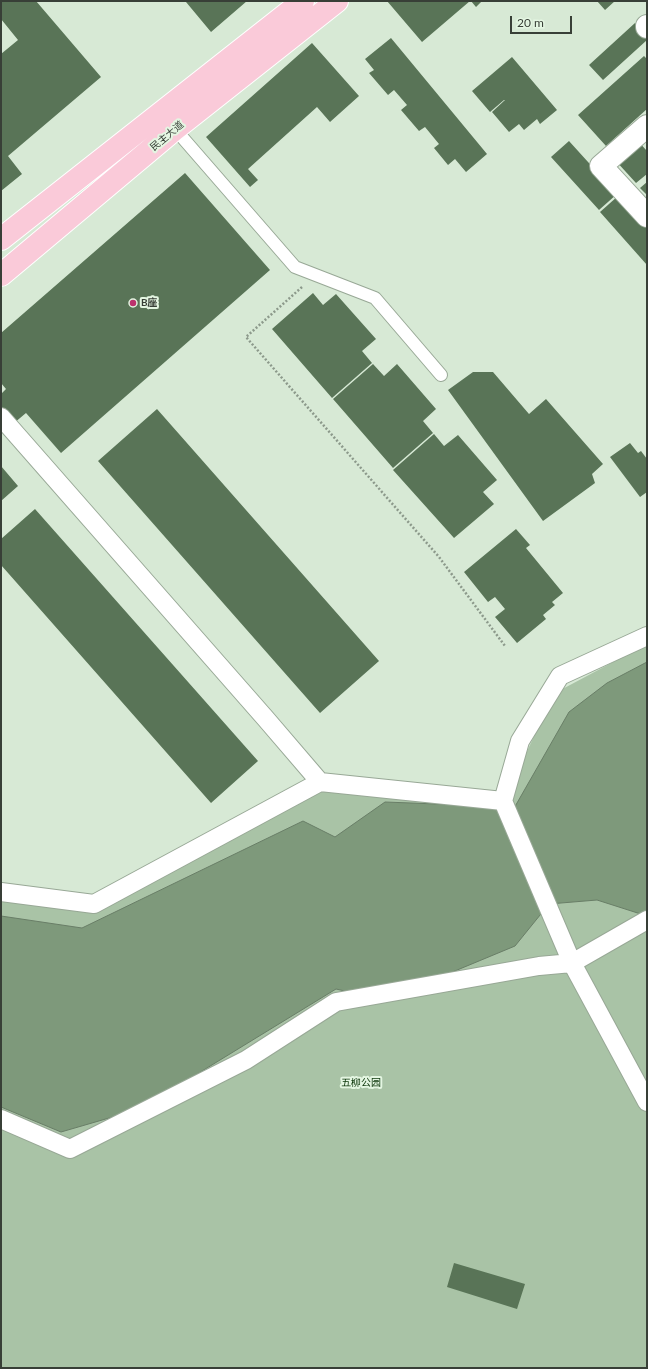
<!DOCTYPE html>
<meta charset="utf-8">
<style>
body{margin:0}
#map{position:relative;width:648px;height:1369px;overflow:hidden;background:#d7e9d5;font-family:Lato,sans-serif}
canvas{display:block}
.frame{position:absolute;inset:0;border:2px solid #383f37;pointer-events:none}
.scale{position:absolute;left:510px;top:16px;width:62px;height:18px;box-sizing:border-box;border:2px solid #383f37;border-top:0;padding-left:5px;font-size:12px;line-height:14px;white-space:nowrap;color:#383f37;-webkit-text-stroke:3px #e4f6e2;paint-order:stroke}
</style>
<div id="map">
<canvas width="648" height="1369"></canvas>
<div class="frame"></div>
<div class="scale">20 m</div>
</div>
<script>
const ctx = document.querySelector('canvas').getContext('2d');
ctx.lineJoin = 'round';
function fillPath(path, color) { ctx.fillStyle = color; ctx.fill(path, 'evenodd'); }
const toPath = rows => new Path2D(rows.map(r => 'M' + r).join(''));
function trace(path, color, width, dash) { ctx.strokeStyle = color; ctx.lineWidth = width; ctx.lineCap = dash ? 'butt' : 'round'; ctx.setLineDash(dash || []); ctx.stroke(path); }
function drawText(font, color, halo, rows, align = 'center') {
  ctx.font = font + ' Lato,"Noto Sans SC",sans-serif'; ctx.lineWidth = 4; ctx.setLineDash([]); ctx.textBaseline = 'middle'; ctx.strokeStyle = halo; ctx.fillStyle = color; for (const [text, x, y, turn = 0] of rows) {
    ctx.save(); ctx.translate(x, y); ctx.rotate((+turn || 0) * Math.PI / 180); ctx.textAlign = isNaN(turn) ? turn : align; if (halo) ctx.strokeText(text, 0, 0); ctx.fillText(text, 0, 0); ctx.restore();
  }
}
fillPath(toPath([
 [647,644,647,1368,1,1368,1,892,94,903,320,782,503,801,555,693]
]), '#a9c3a6');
const water = toPath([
 [647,662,647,916,597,900,549,904,515,946,385,1000,336,989,140,1109,61,1132,1,1107,1,916,82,928,303,821,335,837,385,802,463,805,513,810,569,712,607,683,647,662]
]);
fillPath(water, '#7e997b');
trace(water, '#697e67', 1);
fillPath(toPath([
 [1,1,36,1,101,77,8,156,22,174,1,191,1,162,2,161,1,159,1,54,18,40,1,19],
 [187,1,247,1,211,32,186,2],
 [387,1,470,1,422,42],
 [471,1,482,1,476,7],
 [597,1,615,1,605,10],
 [635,23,647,36,647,40,603,80,589,65],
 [391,38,487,154,466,172,455,159,448,165,434,148,439,144,425,127,419,131,401,110,407,105,394,90,388,95,369,73,374,70,365,59],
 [312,43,359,96,330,122,317,107,248,169,258,180,250,187,206,137],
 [644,56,647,59,647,109,606,146,578,115],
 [512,57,557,110,540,124,537,119,524,130,519,124,509,132,492,112,505,100,504,100,490,112,472,91],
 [637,140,647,151,647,174,636,183,615,160],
 [569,141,617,194,599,210,551,157],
 [185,173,270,270,61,453,26,413,1,434,1,394,6,389,1,383,1,333],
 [647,182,647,195,640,188],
 [618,196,647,228,647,265,600,212],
 [313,293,323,305,336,294,376,339,362,351,372,363,332,398,272,329],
 [373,364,384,376,397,364,436,409,423,421,433,433,393,468,333,399],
 [473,372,493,372,529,414,546,399,603,464,592,474,595,483,543,521,448,390],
 [157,409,379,661,320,713,98,461],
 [434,434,444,446,458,435,497,480,483,492,494,504,454,538,393,470],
 [630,443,638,453,641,451,647,459,647,492,640,497,610,457],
 [1,466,18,486,1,501],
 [35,509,258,761,211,803,1,565,1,539],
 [516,529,530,545,526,548,563,593,552,602,555,605,543,615,546,619,517,643,495,617,505,609,495,597,488,602,464,572],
 [454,1263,525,1284,517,1309,447,1287]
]), '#597457');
const service = toPath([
 [175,129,295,267,375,298,441,375]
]);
const pedestrian = toPath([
 [1,417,266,719,320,782],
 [503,801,520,741,560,676,647,636],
 [1,892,94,904,320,782,503,801,572,963,539,966,336,1002,246,1060,70,1149,1,1119],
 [647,920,572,963,647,1102]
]);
const minor = toPath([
 [647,26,647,27],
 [647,126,601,166,647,216]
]);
const primary = toPath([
 [1,239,303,1],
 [1,275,175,129,337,1]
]);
trace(service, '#98a896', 14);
trace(pedestrian, '#98a896', 20);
trace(minor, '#98a896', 24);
trace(primary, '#fff', 24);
trace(toPath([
 [302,287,246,337,439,557,505,646]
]), '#8c998b', 2.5, [2, 2]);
trace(service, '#fff', 12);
trace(pedestrian, '#fff', 18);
trace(minor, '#fff', 22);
trace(primary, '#facad9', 22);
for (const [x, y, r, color] of [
 [133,303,4,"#bc326d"]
]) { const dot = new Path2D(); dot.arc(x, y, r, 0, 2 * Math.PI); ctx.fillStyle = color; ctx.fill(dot); trace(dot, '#e4f6e2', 1.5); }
drawText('10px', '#383f37', '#e4f6e2', [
 ["民主大道",167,136,-40]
]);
drawText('bold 10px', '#383f37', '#e4f6e2', [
 ["B座",141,303]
], 'left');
drawText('10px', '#093307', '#e4f6e2', [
 ["五柳公园",361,1083]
]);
</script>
